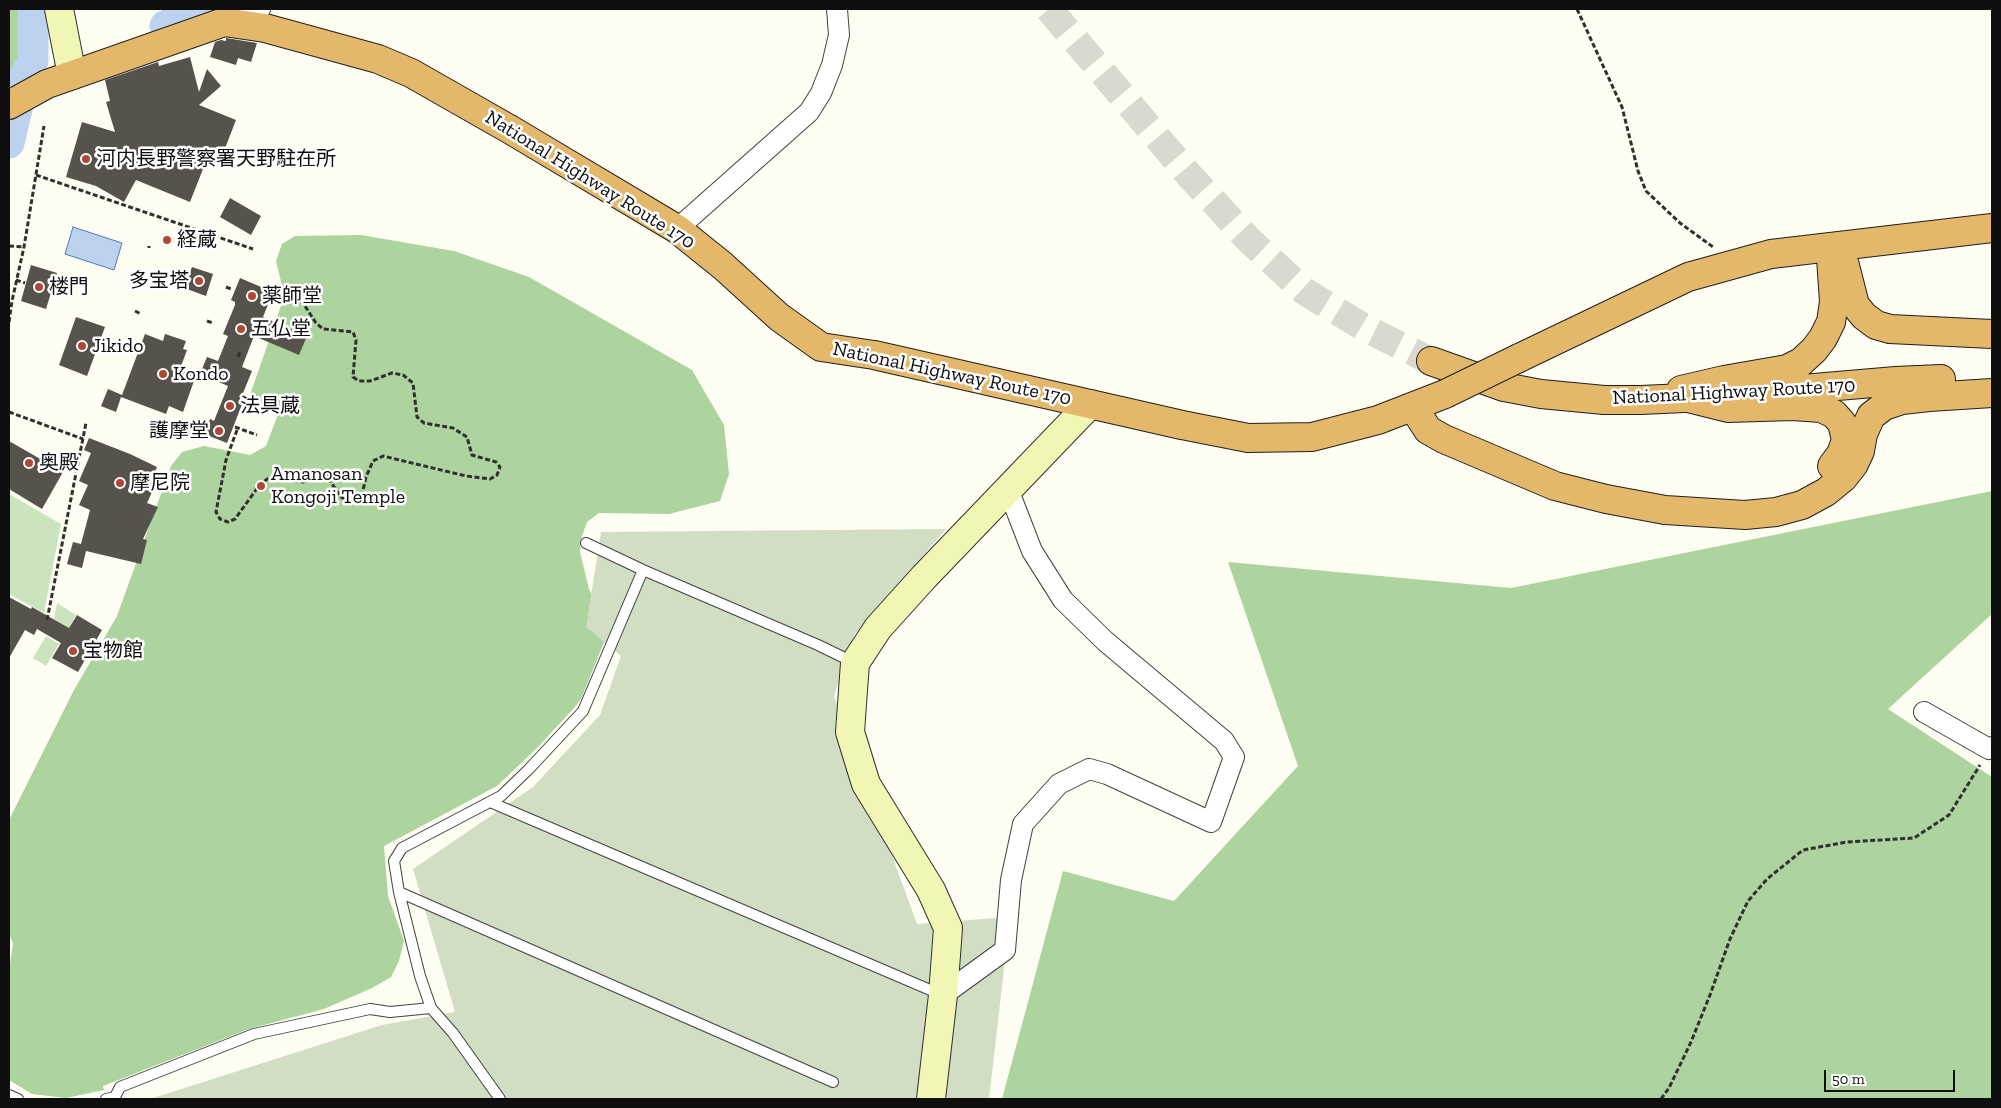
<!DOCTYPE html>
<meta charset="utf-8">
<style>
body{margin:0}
#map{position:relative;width:2001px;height:1108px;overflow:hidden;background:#fdfdf1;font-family:"Zilla Slab",serif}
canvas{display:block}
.frame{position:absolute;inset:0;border:10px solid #0e0e0e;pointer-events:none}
.scale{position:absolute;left:1824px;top:1070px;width:131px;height:22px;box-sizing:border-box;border:2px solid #0e0e0e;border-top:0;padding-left:6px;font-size:15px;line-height:18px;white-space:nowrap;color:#0e0e0e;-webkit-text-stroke:4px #fff;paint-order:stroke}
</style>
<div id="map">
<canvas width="2001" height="1108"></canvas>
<div class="frame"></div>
<div class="scale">50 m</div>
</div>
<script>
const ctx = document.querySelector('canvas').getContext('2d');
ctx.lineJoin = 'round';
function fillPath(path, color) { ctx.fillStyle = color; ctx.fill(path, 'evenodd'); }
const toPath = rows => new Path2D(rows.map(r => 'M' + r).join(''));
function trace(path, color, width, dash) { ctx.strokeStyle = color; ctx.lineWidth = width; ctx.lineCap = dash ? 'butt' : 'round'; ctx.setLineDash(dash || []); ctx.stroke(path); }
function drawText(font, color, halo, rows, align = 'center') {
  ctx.font = font + ' "Zilla Slab","Noto Sans JP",serif'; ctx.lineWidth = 5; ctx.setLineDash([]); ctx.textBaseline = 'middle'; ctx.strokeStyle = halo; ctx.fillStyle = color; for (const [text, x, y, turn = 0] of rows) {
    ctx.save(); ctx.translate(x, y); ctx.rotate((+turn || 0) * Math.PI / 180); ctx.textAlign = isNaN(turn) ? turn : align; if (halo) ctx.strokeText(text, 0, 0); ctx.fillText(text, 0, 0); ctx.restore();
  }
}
fillPath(toPath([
 [9,494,61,524,44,613,9,594],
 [57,603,76,615,69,628,54,619],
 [46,636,59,644,46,666,33,658]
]), '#cbe4be');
fillPath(toPath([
 [9,9,38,9,39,64,34,75,9,87],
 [161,9,245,9,181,25,163,17],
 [361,235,454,251,529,277,692,370,724,425,729,474,720,501,669,514,599,513,587,522,581,539,580,552,589,589,604,622,607,635,581,699,574,708,537,748,497,786,384,846,388,896,404,941,399,961,391,977,372,988,324,1009,249,1029,103,1086,104,1090,66,1098,32,1094,9,1080,9,971,13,944,9,933,9,820,74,690,117,616,171,466,182,452,204,446,250,455,266,446,277,417,275,410,254,401,250,395,283,300,283,290,276,261,282,244,295,236],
 [1992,491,1992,614,1888,709,1992,777,1992,1099,1002,1099,1063,871,1174,901,1298,766,1228,562,1511,588]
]), '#add39f');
fillPath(toPath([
 [946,529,855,634,834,696,917,924,1010,917,989,1099,150,1099,382,1025,455,1012,413,869,533,787,600,715,621,656,586,627,601,532]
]), '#d1dec4');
const water = toPath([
 [73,227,122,243,114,270,65,254,73,227]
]);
fillPath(water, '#bcd2ef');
trace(water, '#4b7bbd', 1);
trace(toPath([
 [165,26,225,9],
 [9,143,25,75,33,61,33,9]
]), '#bcd2ef', 31);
fillPath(toPath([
 [226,38,257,43,251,62,238,58,236,65,210,57,215,42,221,40,226,41],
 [190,57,199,92,207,69,221,86,199,105,236,120,219,164,207,159,190,202,136,180,124,202,96,186,66,177,82,122,115,132,106,102,110,101,105,80,158,62,159,66],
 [230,198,261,216,251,235,220,217],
 [31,265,57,273,46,309,21,301],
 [192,267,213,274,206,296,184,288],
 [240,278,273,292,263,317,307,336,299,355,254,336,242,367,252,371,241,398,244,399,227,443,204,434,210,419,214,421,228,386,200,374,207,357,218,361,228,336,223,334,235,305,235,302,231,300],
 [76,317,105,327,87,376,59,365],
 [145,334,163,341,165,334,186,341,183,349,187,350,180,369,196,375,183,412,169,406,166,414,121,397,116,412,101,406,108,389,122,395],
 [89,438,130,454,157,467,152,478,157,481,147,503,158,507,143,539,147,540,141,564,86,551,82,568,67,564,73,542,81,544,90,510,79,505,88,485,79,481,91,453,84,450],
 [9,441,63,472,42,509,9,489],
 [9,597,31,609,32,607,69,628,77,615,102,630,78,672,52,658,61,643,37,629,34,635,25,630,9,658]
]), '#56524c');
trace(toPath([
 [1049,9,1189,175,1249,240,1304,291,1365,328,1431,361]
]), '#d9d9cf', 28, [28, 14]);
const lane = toPath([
 [586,543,643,570,818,645,855,663],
 [490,802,942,995],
 [399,892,833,1082],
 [9,1095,18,1099],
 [106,1099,115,1097,120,1087,254,1034,370,1009,390,1012,431,1008],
 [500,1099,453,1033,431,1008,420,976,399,892,394,861,402,848,501,796,529,769,583,711,643,570]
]);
const street = toPath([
 [225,21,240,14,260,9],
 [677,229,809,112,821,93,832,65,839,35,837,9],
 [1924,712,1989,749,1992,747],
 [943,995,1005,950,1011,880,1023,824,1059,784,1089,769,1107,774,1211,822,1234,757,1224,741,1105,641,1063,600,1032,551,1008,489]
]);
const secondary = toPath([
 [59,9,72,75],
 [931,1099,943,995,948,928,931,890,866,784,850,732,855,663,878,628,924,577,1090,404]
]);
const highway = toPath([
 [9,105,47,84,224,22,265,28,378,59,411,73,511,130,677,229,723,266,779,317,821,347,874,355,1182,425,1248,438,1312,437,1378,420,1445,394],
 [1844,262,1855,305,1864,316,1876,325,1890,329,1992,334],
 [1519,358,1688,277,1771,254,1992,228],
 [1431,361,1504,387,1541,394,1604,400,1641,400,1706,397],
 [1681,390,1724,380,1787,369,1801,362,1814,350,1823,338,1831,322,1834,302,1831,258,1838,248],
 [1779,391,1896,381,1941,379],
 [1688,398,1728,408,1793,406,1821,408,1834,414,1842,423,1846,440,1841,454,1832,466],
 [1413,407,1428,430,1444,439,1555,486,1606,499,1665,510,1745,515,1776,512,1802,505,1826,492,1843,478,1854,464,1860,451,1863,434,1871,416,1884,406,1902,400,1929,397,1992,393]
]);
trace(lane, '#414141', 12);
trace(street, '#414141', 22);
trace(secondary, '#303030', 30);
trace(highway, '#1f1f1f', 30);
trace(toPath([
 [1577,9,1622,107,1638,171,1646,191,1680,223,1713,247],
 [36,175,253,249],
 [9,246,24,247],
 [149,248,149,246],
 [16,280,25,283],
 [226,287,231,289],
 [135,311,141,314],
 [207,321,213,323],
 [9,322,12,301,24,247,44,126],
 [238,357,240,352],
 [9,412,83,439],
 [235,427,257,435],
 [237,430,226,460,216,512,220,519,228,522,235,519,261,483,269,478,303,482,326,475,341,497,346,500,356,500,362,495,366,477,373,461,383,456,466,476,490,479,497,475,500,467,496,462,472,455,467,437,453,428,424,423,417,417,413,383,403,375,392,373,370,381,359,381,353,377,356,340,353,332,323,329,316,323,303,303,281,287],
 [47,620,86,423],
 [1661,1099,1669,1088,1691,1042,1710,995,1730,939,1748,901,1767,879,1803,850,1847,842,1914,838,1949,815,1980,765]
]), '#303030', 3, [5, 2.5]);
trace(lane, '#fff', 10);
trace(street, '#fff', 20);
trace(secondary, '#f1f6b4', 28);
trace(highway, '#e3b86a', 28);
const highwayBridge = toPath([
 [1445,394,1519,358]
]);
trace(highwayBridge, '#1f1f1f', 30, []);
trace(highwayBridge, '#e3b86a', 28);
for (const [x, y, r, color] of [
 [86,159,5,"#ae4736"],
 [167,240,5,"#ae4736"],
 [199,281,5,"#ae4736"],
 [39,287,5,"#ae4736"],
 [252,296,5,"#ae4736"],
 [241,329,5,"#ae4736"],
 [82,346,5,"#ae4736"],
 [163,374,5,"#ae4736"],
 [230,406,5,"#ae4736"],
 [219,431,5,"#ae4736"],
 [29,463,5,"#ae4736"],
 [120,483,5,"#ae4736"],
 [261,486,5,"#ae4736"],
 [73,651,5,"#ae4736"]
]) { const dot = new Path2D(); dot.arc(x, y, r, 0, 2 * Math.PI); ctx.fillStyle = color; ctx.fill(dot); trace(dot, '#fff', 2); }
drawText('20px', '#0e0e0e', '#fff', [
 ["河内長野警察署天野駐在所",96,159],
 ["経蔵",177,240],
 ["多宝塔",189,281,"right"],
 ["楼門",49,287],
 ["薬師堂",262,296],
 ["五仏堂",251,329],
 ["Jikido",92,346],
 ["Kondo",173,374],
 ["法具蔵",240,406],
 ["護摩堂",209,431,"right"],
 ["奥殿",39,463],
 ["Amanosan",271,474],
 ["Kongoji Temple",271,497],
 ["摩尼院",130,483],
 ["宝物館",83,651]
], 'left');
drawText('20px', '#0e0e0e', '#fff', [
 ["National Highway Route 170",590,180,32],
 ["National Highway Route 170",952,374,12],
 ["National Highway Route 170",1734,392,-3]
]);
</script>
